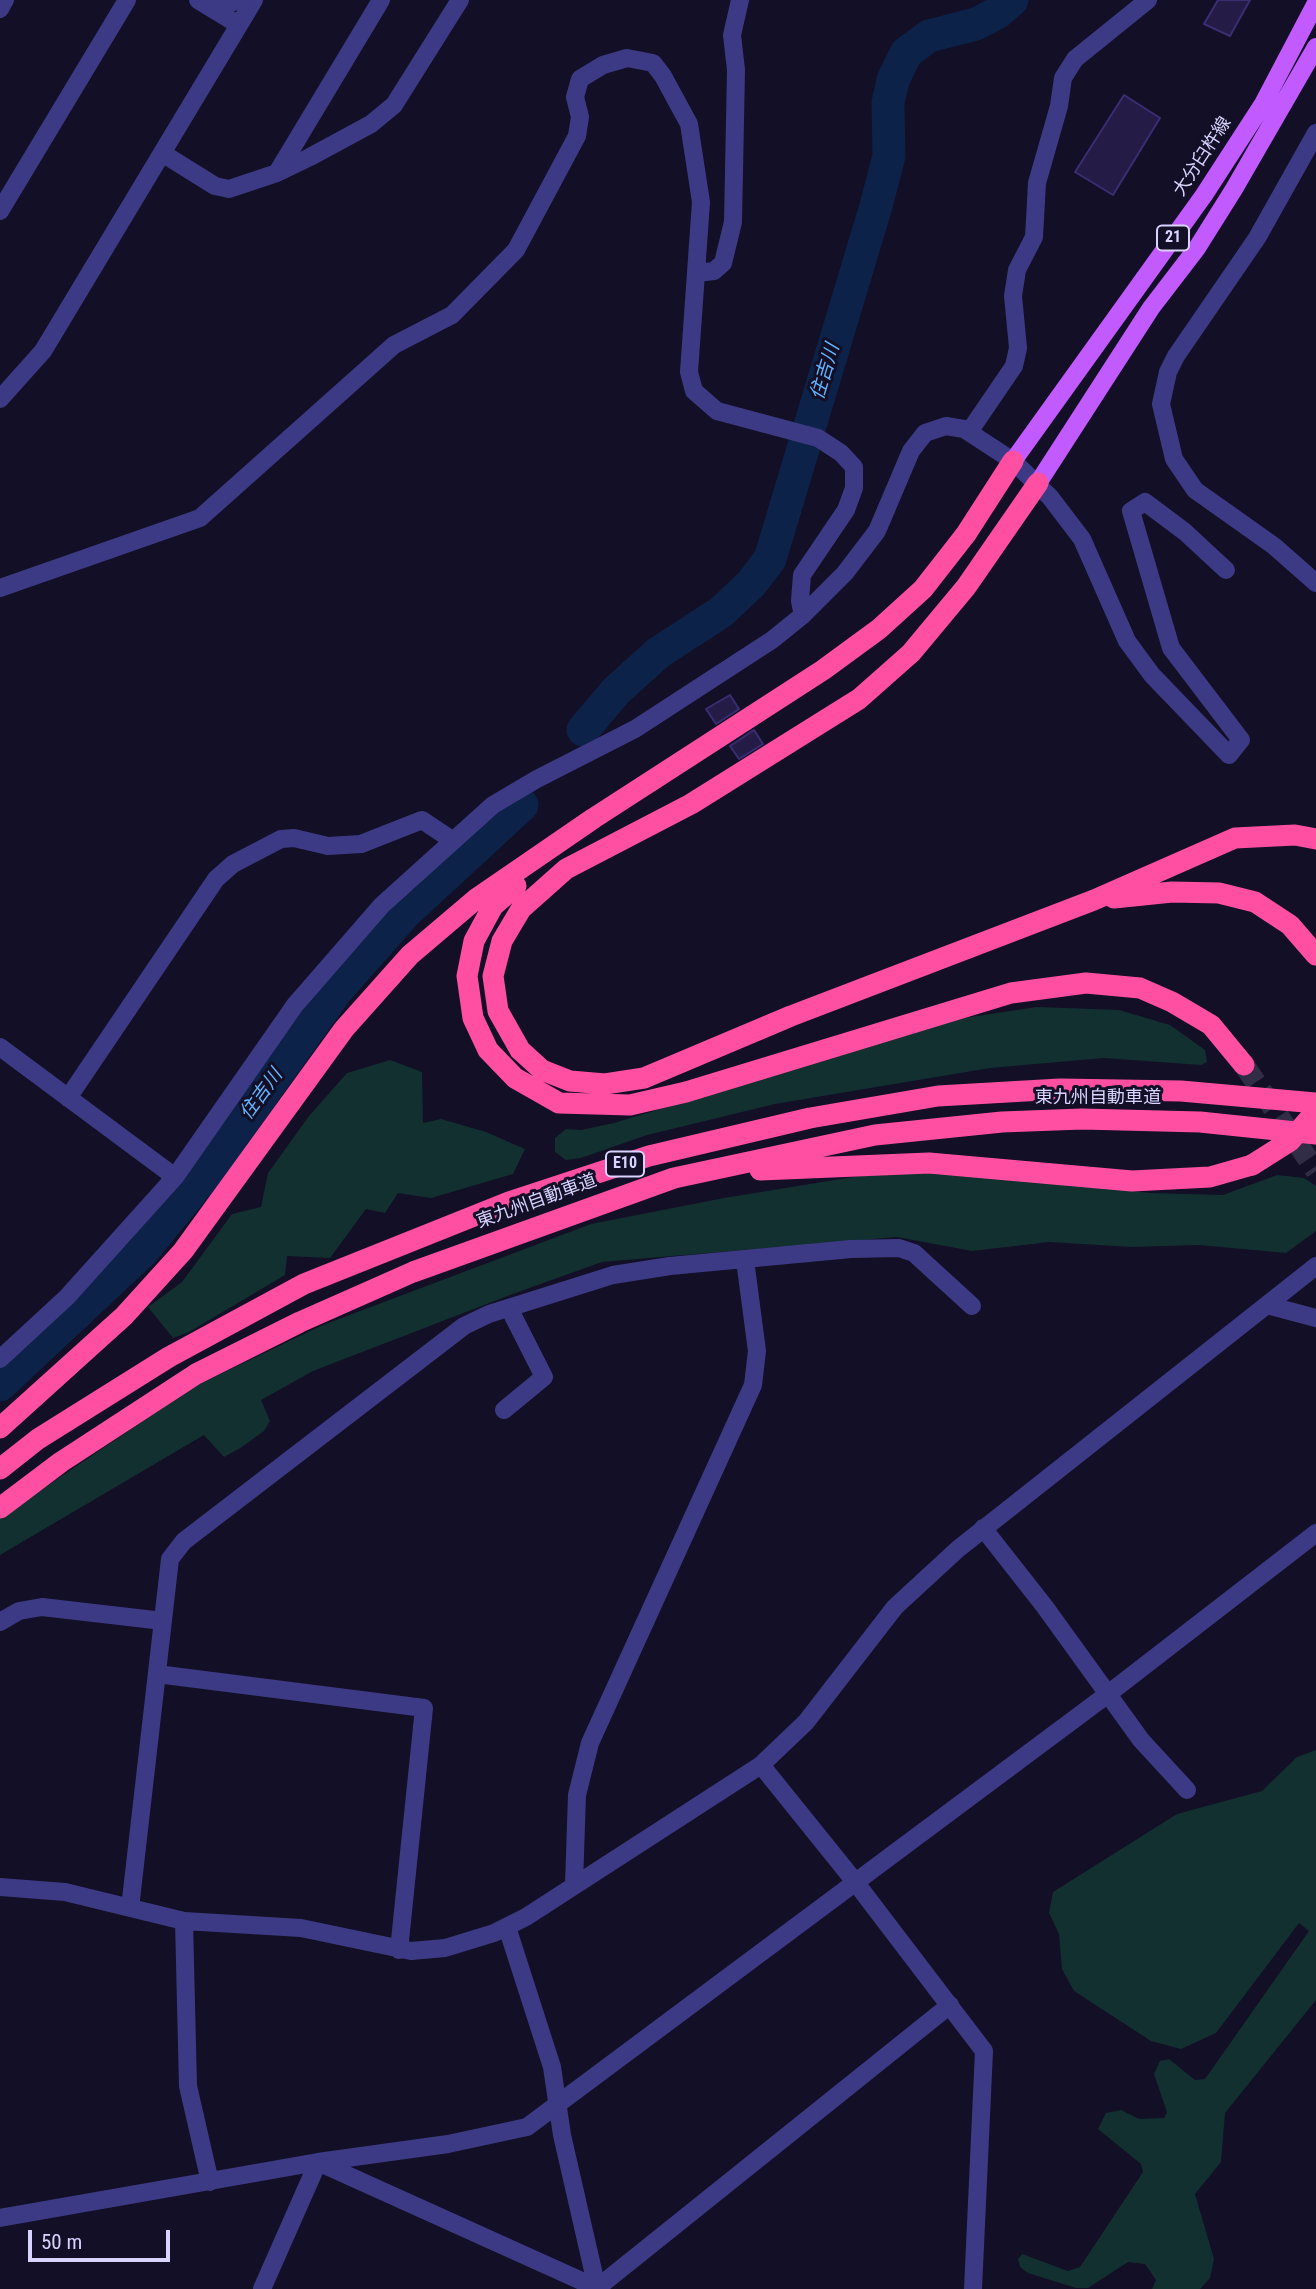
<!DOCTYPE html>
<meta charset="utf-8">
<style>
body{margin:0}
#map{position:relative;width:1316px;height:2289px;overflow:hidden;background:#130f26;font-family:"Roboto Condensed",sans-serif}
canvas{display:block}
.scale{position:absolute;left:28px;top:2230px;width:142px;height:32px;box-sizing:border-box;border:4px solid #d9d4ff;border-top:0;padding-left:9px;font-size:21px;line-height:24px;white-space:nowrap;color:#d9d4ff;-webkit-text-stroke:5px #130f26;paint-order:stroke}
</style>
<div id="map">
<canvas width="1316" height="2289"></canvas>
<div class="scale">50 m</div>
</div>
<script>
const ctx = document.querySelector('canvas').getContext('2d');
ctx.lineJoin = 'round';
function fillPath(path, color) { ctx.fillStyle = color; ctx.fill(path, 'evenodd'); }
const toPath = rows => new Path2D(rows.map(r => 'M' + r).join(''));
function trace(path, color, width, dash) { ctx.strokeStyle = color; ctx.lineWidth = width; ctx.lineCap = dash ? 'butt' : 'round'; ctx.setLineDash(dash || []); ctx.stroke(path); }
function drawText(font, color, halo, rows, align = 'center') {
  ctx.font = font + ' "Roboto Condensed","Noto Sans JP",sans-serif'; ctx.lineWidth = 6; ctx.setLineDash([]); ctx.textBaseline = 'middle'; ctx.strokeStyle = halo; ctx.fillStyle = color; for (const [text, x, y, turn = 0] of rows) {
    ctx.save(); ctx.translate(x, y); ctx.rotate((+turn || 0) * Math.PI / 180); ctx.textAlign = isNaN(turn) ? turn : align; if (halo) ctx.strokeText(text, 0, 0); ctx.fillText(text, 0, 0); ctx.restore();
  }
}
fillPath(toPath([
 [1037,1007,1119,1010,1170,1025,1205,1050,1207,1062,1201,1065,1104,1058,990,1068,775,1104,647,1135,581,1158,566,1160,555,1152,555,1138,566,1129,581,1130,614,1123,957,1019],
 [390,1060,422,1072,423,1123,441,1119,486,1132,525,1149,513,1174,431,1198,398,1193,385,1213,366,1209,330,1258,287,1256,285,1275,189,1332,173,1338,148,1307,182,1282,232,1214,261,1207,268,1173,309,1116,347,1073],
 [902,1169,955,1170,1150,1193,1223,1195,1277,1175,1304,1178,1316,1186,1316,1231,1286,1253,1199,1245,1131,1247,1049,1242,972,1251,897,1237,602,1262,510,1295,313,1371,261,1400,270,1421,264,1431,242,1447,224,1457,204,1435,0,1555,0,1518,193,1387,323,1325,591,1224,724,1198],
 [1316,1750,1316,2000,1225,2113,1221,2162,1195,2194,1214,2259,1210,2278,1200,2289,1152,2289,1156,2280,1145,2264,1128,2262,1088,2288,1076,2288,1028,2273,1020,2267,1018,2259,1022,2254,1068,2271,1080,2267,1143,2172,1141,2164,1098,2129,1106,2113,1121,2110,1139,2119,1164,2118,1167,2112,1154,2074,1160,2061,1169,2059,1195,2080,1205,2079,1309,1931,1299,1923,1216,2033,1181,2049,1151,2041,1074,1991,1062,1969,1059,1934,1049,1913,1053,1892,1177,1814,1262,1791,1297,1757]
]), '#12302f');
trace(toPath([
 [583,730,616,691,658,653,721,612,751,584,770,559,876,206,889,156,888,103,893,80,906,53,929,36,976,24,997,13,1012,0],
 [0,1385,143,1251,205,1175,337,990,406,912,522,805]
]), '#0c2248', 33);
const building = toPath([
 [1218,0,1250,0,1230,36,1204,24,1218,0],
 [1124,95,1160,118,1113,195,1075,172,1124,95],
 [730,695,739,709,716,724,706,709,730,695],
 [754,730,763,744,739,759,730,746,754,730]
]);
fillPath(building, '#241b47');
trace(building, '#3b2d73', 2);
trace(toPath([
 [1244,1065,1316,1171]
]), '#312d47', 21, [21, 10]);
trace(toPath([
 [198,0,239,25],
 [206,2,225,4,242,0],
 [0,9,5,0],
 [1316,133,1257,238,1176,356,1168,372,1161,404,1174,459,1195,490,1274,546,1316,583],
 [162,153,215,186,229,189,277,173,310,157,371,124,394,105,460,0],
 [277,173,381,0],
 [0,211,127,0],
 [697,273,714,271,723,263,733,222,736,70,732,35,740,0],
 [0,399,43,351,254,0],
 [969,432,1014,366,1018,348,1013,296,1017,270,1034,237,1037,183,1059,106,1063,78,1075,59,1148,0],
 [0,588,200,518,394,345,452,315,516,250,577,136,580,117,575,97,580,79,603,65,627,58,653,63,663,76,689,124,701,202,689,372,694,391,717,411,818,438,841,453,854,467,854,488,846,510,802,575,800,601,803,615],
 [0,1047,175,1177],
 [68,1098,216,879,233,864,281,839,294,838,328,846,361,844,422,820,452,840],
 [1267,1305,1316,1318],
 [0,1359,67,1297,175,1177,295,1005,382,905,493,805,537,779,635,729,772,640,803,615,845,573,877,531,911,451,925,433,946,426,964,429,1013,461,1050,497,1082,539,1127,641,1152,675,1229,755,1241,740,1171,648,1131,511,1145,502,1185,532,1226,570],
 [504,1410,544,1377,509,1308],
 [983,1528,1045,1607,1141,1740,1187,1790],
 [0,1622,19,1611,42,1607,163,1621],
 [157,1674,424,1708,399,1950],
 [761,1765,856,1883,984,2051,973,2289],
 [574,1884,577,1795,590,1743,753,1385,757,1351,745,1260],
 [0,1887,65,1892,184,1921,301,1928,411,1951,445,1948,494,1933,526,1917,761,1765,806,1722,895,1607,958,1549,1316,1266],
 [130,1908,170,1559,184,1541,464,1326,489,1314,613,1275,670,1266,851,1249,899,1248,914,1253,972,1306],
 [184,1921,188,2086,210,2182],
 [507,1927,552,2067,562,2135,597,2288],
 [0,2218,318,2162,448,2144,527,2127,1108,1694,1316,1533],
 [262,2289,318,2162,597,2288,950,2005]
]), '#3d3a85', 18);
trace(toPath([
 [1013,461,1204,195,1263,104,1316,3],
 [1038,483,1151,308,1197,248,1234,189,1316,47]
]), '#c25bff', 18);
trace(toPath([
 [1038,483,966,587,911,653,859,699,691,804,566,869,521,909,502,941,493,976,498,1011,520,1050,542,1070,570,1081,605,1084,644,1078,791,1016,1094,900,1235,838,1295,835,1316,839],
 [516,886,493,906,474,941,467,976,473,1018,488,1050,515,1078,559,1103,630,1105,686,1092,1011,993,1086,983,1140,988,1172,1002,1211,1025,1244,1065],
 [1114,898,1172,892,1219,893,1255,902,1290,925,1316,955],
 [760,1170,929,1163,1132,1181,1210,1177,1252,1165],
 [0,1428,124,1316,183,1251,344,1029,410,955,476,899,594,818,823,670,879,629,923,589,966,534,1013,461],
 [0,1469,38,1439,169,1357,304,1284,509,1202,649,1156,810,1118,938,1096,1060,1089,1181,1091,1316,1103],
 [0,1508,61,1462,196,1374,300,1322,413,1272,674,1178,875,1135,1002,1122,1082,1119,1200,1122,1316,1134]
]), '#ff4fa3', 21);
trace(toPath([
 [1252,1165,1290,1141,1316,1111]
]), '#ff4fa3', 21);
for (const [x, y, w] of [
 [1173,238,32],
 [625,1164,38]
]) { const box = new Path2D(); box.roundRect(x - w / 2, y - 12.5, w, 25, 5); ctx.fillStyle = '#130f26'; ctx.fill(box); trace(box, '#d9d4ff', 2); }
drawText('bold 16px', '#d9d4ff', null, [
 ["21",1173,238],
 ["E10",625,1164]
]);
drawText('18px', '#d9d4ff', '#130f26', [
 ["大分臼杵線",1203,157,-57],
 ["東九州自動車道",1098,1098],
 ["東九州自動車道",537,1202,-20]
]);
drawText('italic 19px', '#62b6ff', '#130f26', [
 ["住吉川",826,372,-73],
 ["住吉川",262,1095,-54]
]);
</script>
